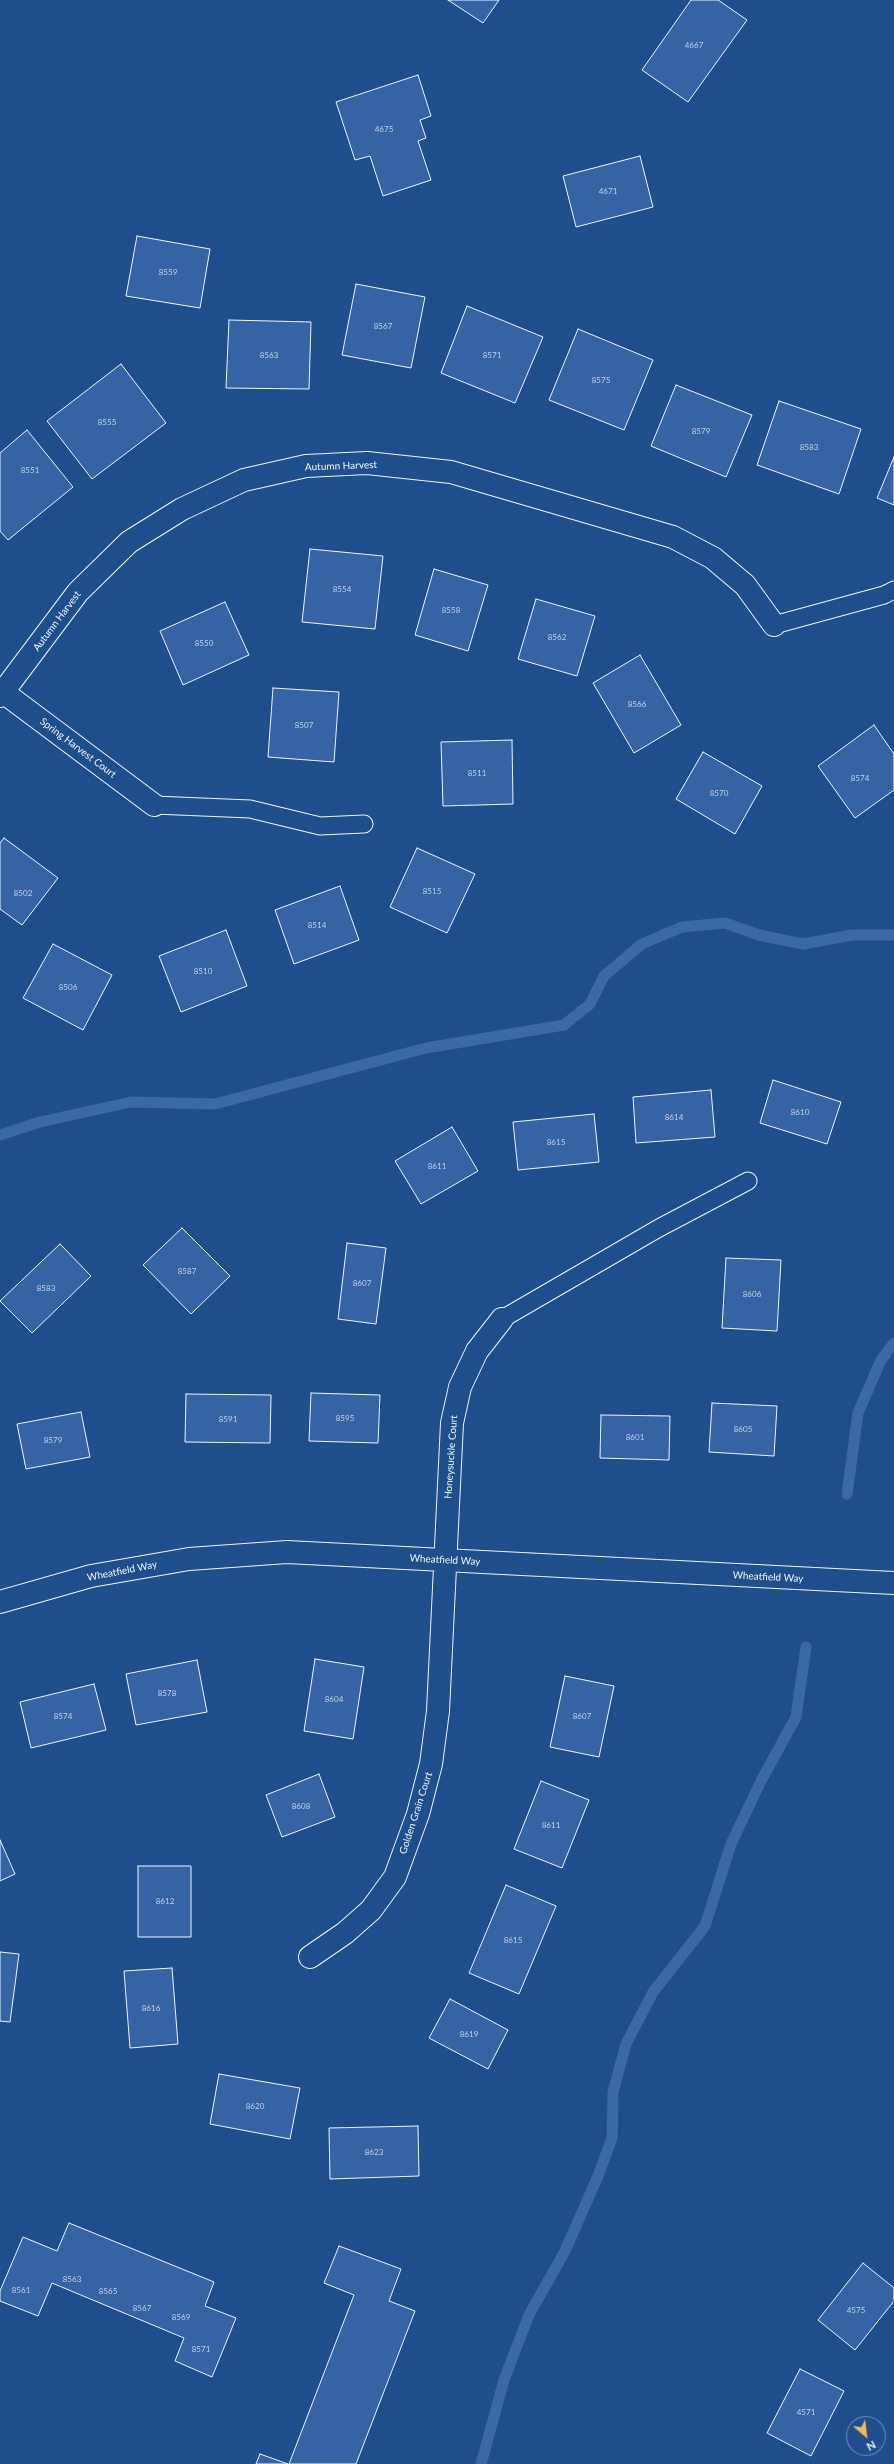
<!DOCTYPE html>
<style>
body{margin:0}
#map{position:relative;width:894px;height:2464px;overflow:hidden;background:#1f4e8c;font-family:Lato,sans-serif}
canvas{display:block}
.north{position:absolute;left:846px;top:2416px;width:40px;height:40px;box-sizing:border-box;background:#1f4e8c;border:1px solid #7391ba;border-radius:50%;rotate:152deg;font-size:11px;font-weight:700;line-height:16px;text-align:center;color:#f2f6ff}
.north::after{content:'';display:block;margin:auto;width:14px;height:18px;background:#ffb74d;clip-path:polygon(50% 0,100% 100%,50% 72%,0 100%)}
</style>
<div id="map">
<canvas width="894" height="2464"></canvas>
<div class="north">N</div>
</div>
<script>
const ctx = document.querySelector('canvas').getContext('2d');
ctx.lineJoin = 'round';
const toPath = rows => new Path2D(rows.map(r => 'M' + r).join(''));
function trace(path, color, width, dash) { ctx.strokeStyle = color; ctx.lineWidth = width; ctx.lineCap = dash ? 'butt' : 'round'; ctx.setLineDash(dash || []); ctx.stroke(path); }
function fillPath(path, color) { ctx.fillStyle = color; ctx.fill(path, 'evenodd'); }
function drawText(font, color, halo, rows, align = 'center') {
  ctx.font = font + ' Lato,sans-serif'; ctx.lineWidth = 3; ctx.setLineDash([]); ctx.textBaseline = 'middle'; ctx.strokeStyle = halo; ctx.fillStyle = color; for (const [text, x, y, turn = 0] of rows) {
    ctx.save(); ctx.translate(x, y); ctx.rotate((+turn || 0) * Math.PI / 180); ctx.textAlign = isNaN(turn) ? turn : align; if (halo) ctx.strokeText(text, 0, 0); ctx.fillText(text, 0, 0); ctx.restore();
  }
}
trace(toPath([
 [0,1135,40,1122,131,1102,215,1104,426,1048,564,1025,590,1004,604,976,642,944,682,927,725,923,759,935,803,944,852,935,894,935],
 [847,1494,858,1413,881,1360,894,1343],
 [481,2464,504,2380,529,2315,565,2251,598,2176,612,2138,613,2092,626,2044,653,1992,705,1926,731,1844,761,1781,796,1717,806,1647]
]), '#3b69a3', 11);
const building = toPath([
 [448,0,499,0,483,23,448,0],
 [691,0,718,0,747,20,688,102,642,70,691,0],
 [418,75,431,116,420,120,426,138,418,141,431,180,383,196,370,156,355,160,336,102,418,75],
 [640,156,653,207,576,227,563,176,640,156],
 [137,236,210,249,200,308,126,296,137,236],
 [356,284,425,297,411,368,342,355,356,284],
 [467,306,543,337,515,403,441,373,467,306],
 [229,320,311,322,309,389,226,388,229,320],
 [578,329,653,360,624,430,549,400,578,329],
 [121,364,166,423,92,479,47,421,121,364],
 [676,385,752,415,726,477,651,446,676,385],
 [779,401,861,429,839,494,757,465,779,401],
 [27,430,73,487,8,540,0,531,0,453,27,430],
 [894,457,894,505,877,498,894,457],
 [310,549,383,556,375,629,302,622,310,549],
 [434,569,488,585,468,651,415,635,434,569],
 [536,599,595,616,577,676,518,659,536,599],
 [225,602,249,655,183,685,160,631,225,602],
 [640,655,681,725,634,753,593,683,640,655],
 [273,688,339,692,334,762,268,757,273,688],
 [874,725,894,754,894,790,855,818,818,766,874,725],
 [512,740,513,804,443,806,441,742,512,740],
 [703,752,762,786,735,834,676,799,703,752],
 [4,838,58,878,22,925,0,909,0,843,4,838],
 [417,848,475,874,447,933,390,907,417,848],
 [340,886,359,940,294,964,275,910,340,886],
 [226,930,247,986,181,1012,159,956,226,930],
 [53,944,112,975,83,1030,23,998,53,944],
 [773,1080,841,1102,827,1144,760,1123,773,1080],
 [711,1090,715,1137,636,1143,633,1097,711,1090],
 [594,1114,599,1162,518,1170,513,1122,594,1114],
 [452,1127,478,1171,421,1204,395,1161,452,1127],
 [182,1228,230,1276,191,1314,143,1265,182,1228],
 [347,1243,386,1248,376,1324,338,1319,347,1243],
 [60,1244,91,1276,32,1333,0,1301,60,1244],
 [726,1258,781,1260,777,1331,722,1328,726,1258],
 [311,1393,380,1395,378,1443,309,1441,311,1393],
 [186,1394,271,1395,270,1443,185,1442,186,1394],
 [712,1403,777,1406,774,1456,709,1452,712,1403],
 [81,1412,90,1457,26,1469,17,1424,81,1412],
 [601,1415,670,1416,669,1460,600,1458,601,1415],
 [315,1659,364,1667,353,1739,304,1731,315,1659],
 [197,1660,207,1712,136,1725,126,1674,197,1660],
 [565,1676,614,1686,599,1757,550,1747,565,1676],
 [94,1684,106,1730,31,1748,20,1702,94,1684],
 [319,1774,335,1817,282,1837,266,1795,319,1774],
 [541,1781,589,1800,562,1868,514,1849,541,1781],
 [0,1840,15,1874,0,1881,0,1840],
 [138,1866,191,1866,191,1937,138,1937,138,1866],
 [506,1885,556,1906,519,1994,469,1973,506,1885],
 [0,1952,19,1954,10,2022,0,2021,0,1952],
 [172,1968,178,2044,130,2048,124,1971,172,1968],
 [450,1999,508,2030,488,2069,429,2038,450,1999],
 [219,2074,300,2088,290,2139,210,2124,219,2074],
 [418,2126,419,2176,330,2179,329,2128,418,2126],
 [69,2223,214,2282,205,2306,236,2318,212,2377,175,2361,184,2338,52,2283,38,2316,0,2301,0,2291,23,2237,57,2251,69,2223],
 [339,2246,401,2269,389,2301,415,2311,356,2464,289,2464,354,2295,324,2283,339,2246],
 [863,2263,894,2288,894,2301,855,2350,818,2320,863,2263],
 [800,2369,844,2391,811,2456,767,2433,800,2369],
 [260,2454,288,2464,256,2464,260,2454]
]);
fillPath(building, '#3563a3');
trace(building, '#f2f6ff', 1);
const lane = toPath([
 [774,625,884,595,894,590],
 [154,805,250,809,320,826,364,824],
 [502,1319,659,1228,748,1181]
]);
const street = toPath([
 [3,692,154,805],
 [0,696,78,592,129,542,182,509,244,480,306,466,367,463,451,472,673,537,713,558,745,585,774,625],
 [0,1602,91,1576,189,1559,287,1552,894,1583],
 [310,1957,345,1933,371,1910,395,1877,418,1814,431,1764,438,1711,452,1423,460,1387,477,1351,502,1319]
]);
trace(lane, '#f2f6ff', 19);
trace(street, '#f2f6ff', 24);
trace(lane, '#1f4e8c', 17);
trace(street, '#1f4e8c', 22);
drawText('8px', '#c3d1e8', null, [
 ["4667",694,45],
 ["4675",384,129],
 ["4671",608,191],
 ["8559",168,272],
 ["8567",383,326],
 ["8563",269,355],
 ["8571",492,355],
 ["8575",601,380],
 ["8555",107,422],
 ["8579",701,431],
 ["8583",809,447],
 ["8551",30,470],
 ["8554",342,589],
 ["8558",451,610],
 ["8562",557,637],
 ["8550",204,643],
 ["8566",637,704],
 ["8507",304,725],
 ["8511",477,773],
 ["8574",860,778],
 ["8570",719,793],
 ["8515",432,891],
 ["8502",23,893],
 ["8514",317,925],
 ["8510",203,971],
 ["8506",68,987],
 ["8610",800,1112],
 ["8614",674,1117],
 ["8615",556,1142],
 ["8611",437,1166],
 ["8587",187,1271],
 ["8607",362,1283],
 ["8583",46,1288],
 ["8606",752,1294],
 ["8595",345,1418],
 ["8591",228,1419],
 ["8605",743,1429],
 ["8601",635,1437],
 ["8579",53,1440],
 ["8578",167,1693],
 ["8604",334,1699],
 ["8574",63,1716],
 ["8607",582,1716],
 ["8608",301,1806],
 ["8611",551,1825],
 ["8612",165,1901],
 ["8615",513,1940],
 ["8616",151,2008],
 ["8619",469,2034],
 ["8620",255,2106],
 ["8623",374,2152],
 ["8563",72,2279],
 ["8561",21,2290],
 ["8565",108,2291],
 ["8567",142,2308],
 ["4575",856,2310],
 ["8569",181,2317],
 ["8571",201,2349],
 ["4571",806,2412]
]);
drawText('10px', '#f2f6ff', '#1f4e8c', [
 ["Autumn Harvest",341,466,-2],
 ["Autumn Harvest",57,621,-53],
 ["Spring Harvest Court",78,748,37],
 ["Honeysuckle Court",451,1457,-86],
 ["Wheatfield Way",445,1560,3],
 ["Wheatfield Way",122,1571,-11],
 ["Wheatfield Way",768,1577,3],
 ["Golden Grain Court",416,1813,-72]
]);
</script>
